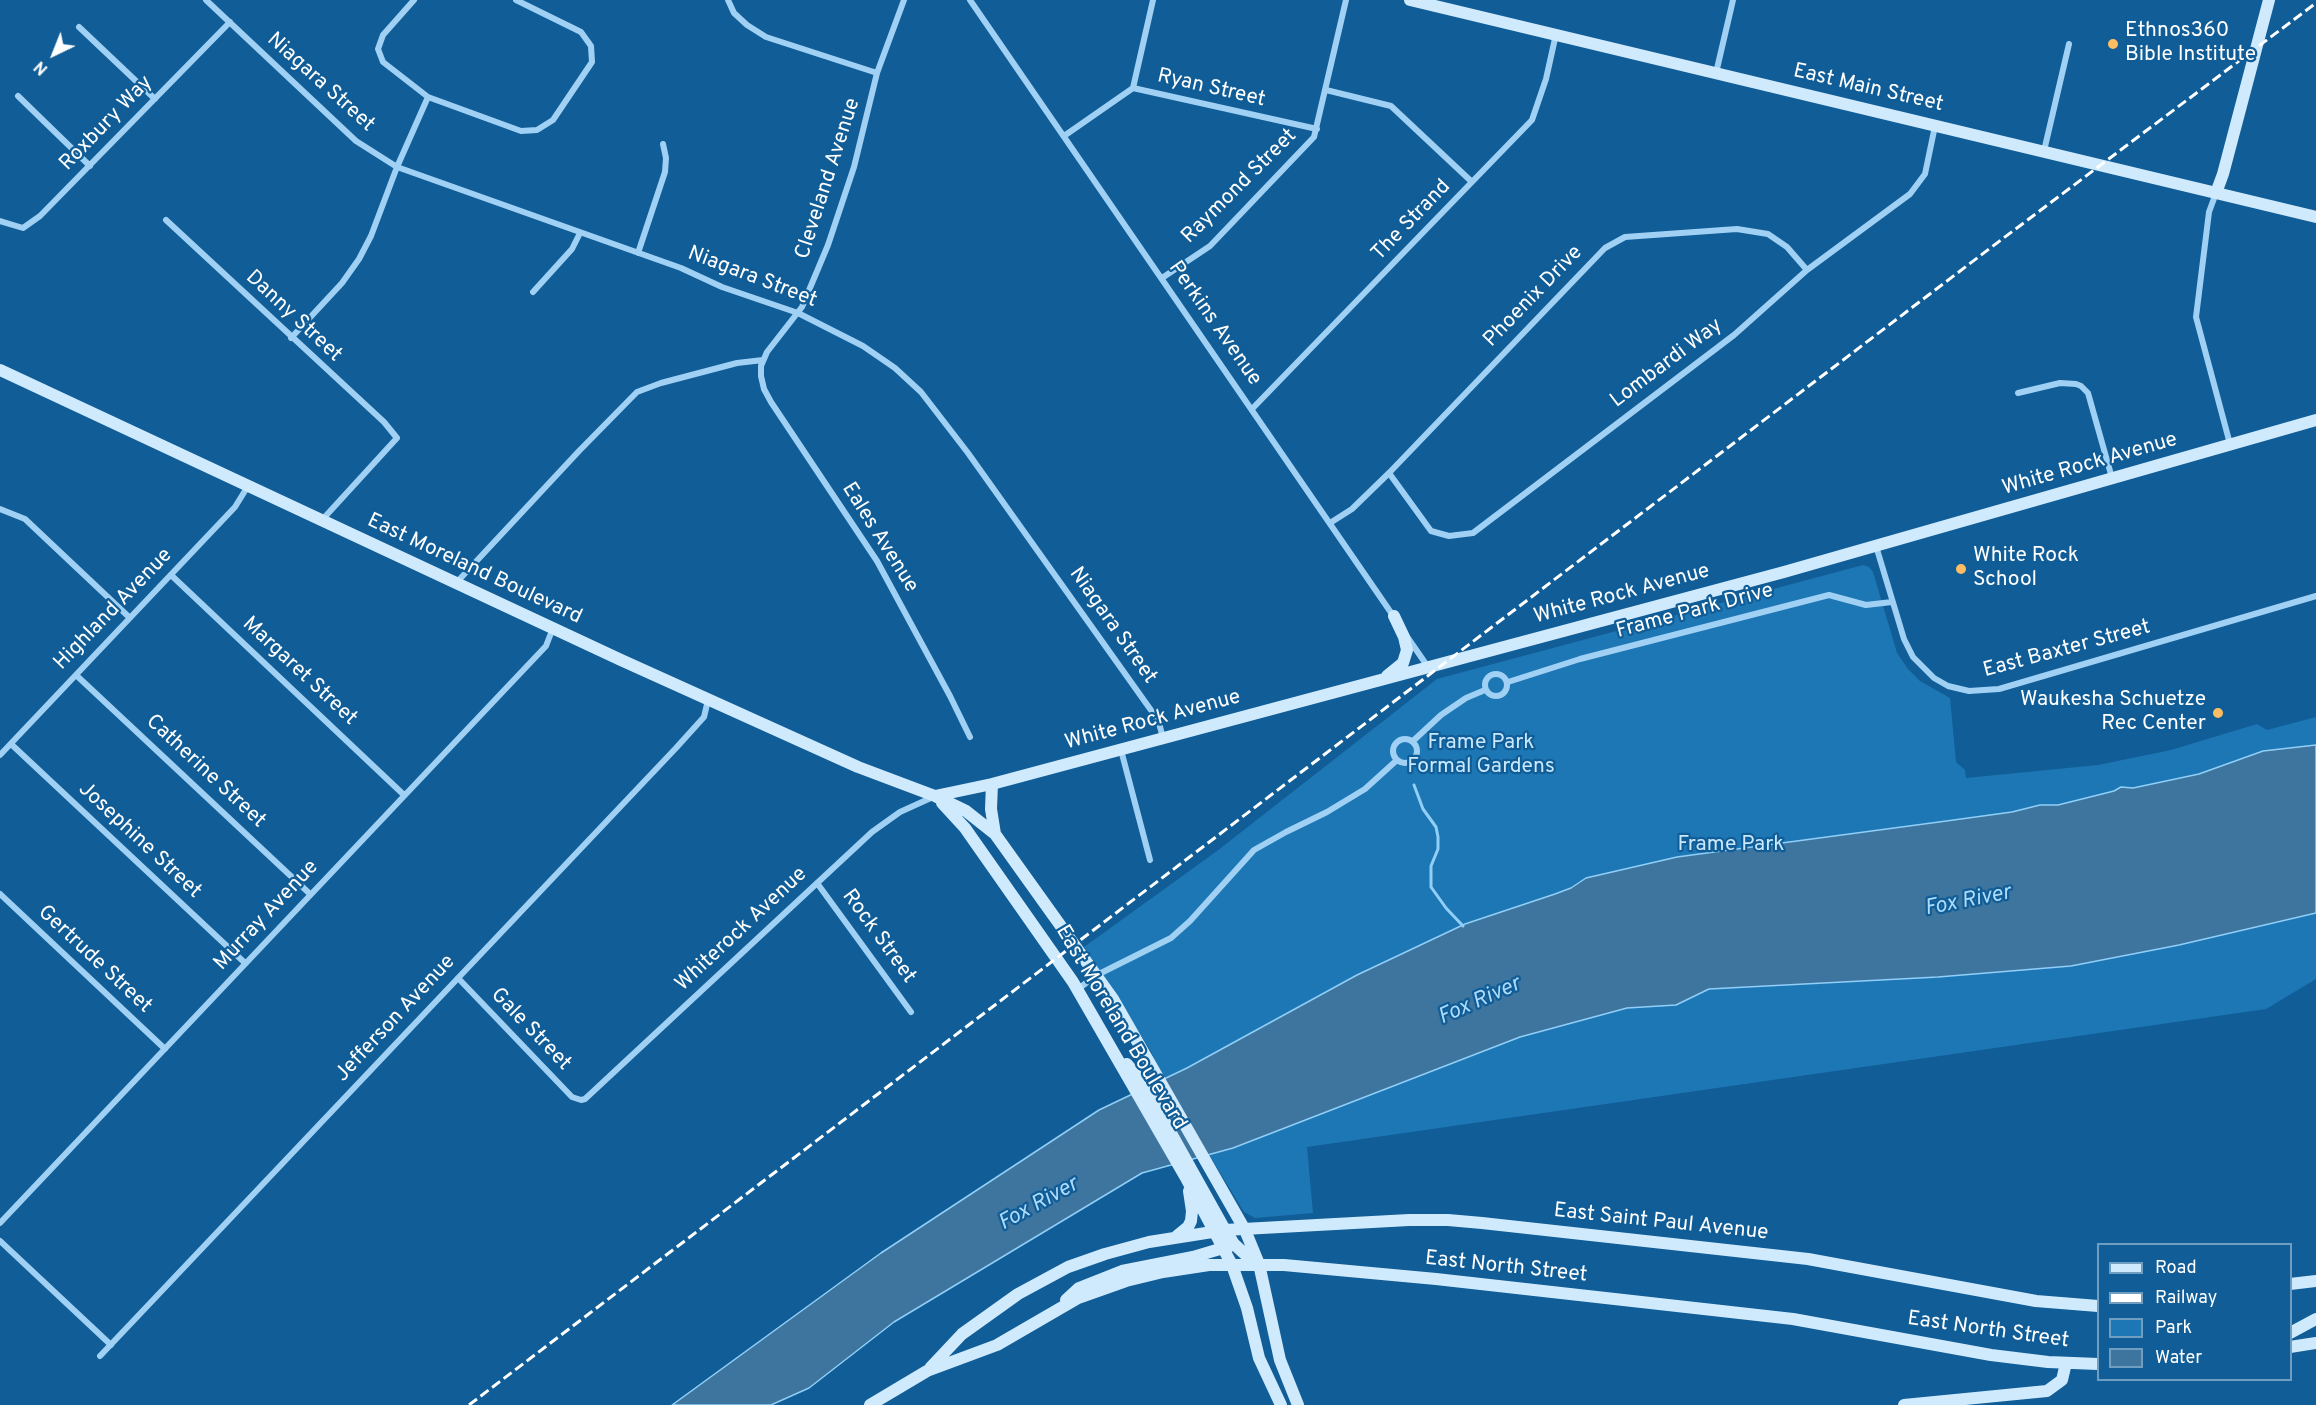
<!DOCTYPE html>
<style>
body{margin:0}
#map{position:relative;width:2316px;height:1405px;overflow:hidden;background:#105d97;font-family:Overpass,sans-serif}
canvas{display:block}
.legend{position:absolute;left:2097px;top:1243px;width:195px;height:138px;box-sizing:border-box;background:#105d97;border:2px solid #709ec1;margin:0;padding:8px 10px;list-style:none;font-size:18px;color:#fff}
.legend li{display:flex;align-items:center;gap:12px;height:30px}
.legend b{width:30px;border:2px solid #709ec1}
.north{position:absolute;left:24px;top:24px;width:60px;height:60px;-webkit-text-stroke:4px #105d97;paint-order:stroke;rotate:223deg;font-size:16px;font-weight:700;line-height:24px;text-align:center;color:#fff}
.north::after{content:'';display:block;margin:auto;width:21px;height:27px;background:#fff;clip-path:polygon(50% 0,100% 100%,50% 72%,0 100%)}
</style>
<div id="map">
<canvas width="2316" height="1405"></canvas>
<ul class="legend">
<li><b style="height:8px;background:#d0eafd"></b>Road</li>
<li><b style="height:8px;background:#fff"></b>Railway</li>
<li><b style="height:16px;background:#1e77b5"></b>Park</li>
<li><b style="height:16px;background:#3d759f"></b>Water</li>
</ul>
<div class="north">N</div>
</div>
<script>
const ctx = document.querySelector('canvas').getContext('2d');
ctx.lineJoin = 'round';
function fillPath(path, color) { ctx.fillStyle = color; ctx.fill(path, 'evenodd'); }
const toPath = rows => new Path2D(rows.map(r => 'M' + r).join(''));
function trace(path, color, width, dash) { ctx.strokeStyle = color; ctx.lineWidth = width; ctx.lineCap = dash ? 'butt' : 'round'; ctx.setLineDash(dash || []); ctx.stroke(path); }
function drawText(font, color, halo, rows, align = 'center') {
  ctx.font = font + ' Overpass,sans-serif'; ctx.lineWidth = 4.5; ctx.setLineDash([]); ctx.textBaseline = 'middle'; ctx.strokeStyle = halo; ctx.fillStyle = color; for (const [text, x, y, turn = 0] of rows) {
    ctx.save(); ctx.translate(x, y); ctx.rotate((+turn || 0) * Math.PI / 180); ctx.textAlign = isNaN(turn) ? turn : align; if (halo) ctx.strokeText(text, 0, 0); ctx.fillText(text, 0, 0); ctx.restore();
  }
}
fillPath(toPath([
 [1863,565,1869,567,1873,572,1897,653,1908,669,1920,681,1950,698,1956,762,1965,770,1966,778,2098,765,2171,750,2257,724,2267,730,2316,717,2316,979,2266,1009,1307,1147,1313,1213,1255,1218,1244,1212,1158,1071,1152,1053,1084,947,1217,851,1437,679]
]), '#1e77b5');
const water = toPath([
 [2316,745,2316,913,2179,945,2071,966,1938,977,1709,989,1676,1005,1627,1008,1520,1037,1233,1148,1142,1173,894,1322,809,1388,771,1405,672,1405,881,1253,1099,1110,1187,1068,1357,975,1465,924,1555,894,1571,888,1586,878,1677,857,1939,822,2012,812,2040,805,2058,805,2114,791,2121,787,2133,788,2199,774,2263,751,2316,745]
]);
fillPath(water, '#3d759f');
trace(water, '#91cff8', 1.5);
trace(toPath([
 [1414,785,1423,809,1436,827,1438,837,1438,849,1431,866,1431,887,1446,908,1463,926]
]), '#91cff8', 3);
trace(toPath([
 [206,0,356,141,397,167,681,268,722,287,798,313,863,346,895,368,921,392,968,453,1153,713,1159,723,1163,738],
 [414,0,383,35,378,49,383,62,428,97,521,131,537,130,553,120,592,62,591,46,581,32,516,0],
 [728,0,734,13,747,25,766,37,877,73],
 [904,0,877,73,854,167,828,245,802,307,767,352,761,366,761,376,764,389,771,402,877,561,950,696,970,737],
 [970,0,1394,617],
 [79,27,155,99],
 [1716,73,1733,0],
 [1133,88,1317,129],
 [1326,90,1391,106,1472,182],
 [18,96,90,166],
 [1064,136,1133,88,1153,0],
 [2044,151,2069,44],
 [2216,193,2209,212,2196,317,2230,444],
 [166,220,384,422,397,438,322,520],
 [0,221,23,228,40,216,230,22],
 [638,253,665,172,666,158,663,144],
 [1162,278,1210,246,1314,137,1346,0],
 [533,292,572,249,580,233],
 [291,338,342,283,359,259,371,236,397,167,428,97],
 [2018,393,2060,383,2076,384,2081,386,2088,393,2112,478],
 [1252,409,1532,120,1546,79,1556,34],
 [1389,473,1431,531,1449,536,1473,533,1734,335,1807,270,1910,194,1925,174,1935,126],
 [0,509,25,519,130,618],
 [1330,523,1352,509,1389,473,1605,248,1625,237,1737,229,1768,234,1787,247,1807,270],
 [1876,546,1904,639,1913,657,1934,678,1948,686,1969,691,1999,689,2316,596],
 [171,575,404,795],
 [457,582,579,451,637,392,661,383,737,363,763,360],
 [1408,638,1428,667],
 '1485 685a11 11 0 1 1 22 0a11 11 0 1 1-22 0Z',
 [76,675,310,894],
 [1508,682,1580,659,1829,595,1866,605,1892,602],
 '1393 751a12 12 0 1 1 24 0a12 12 0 1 1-24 0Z',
 [1413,741,1441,715,1466,698,1485,690],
 [11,744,245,963],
 [1121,750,1150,860],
 [0,755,235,507,248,486],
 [817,883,911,1012],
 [0,894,165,1049],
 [458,978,572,1097,581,1100,585,1099,872,832,900,812,933,797],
 [1078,989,1097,975,1171,938,1190,921,1254,850,1286,832,1327,812,1365,789,1397,760],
 [0,1223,546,646,553,628],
 [0,1241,111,1345],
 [100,1356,676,748,704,717,708,700]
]), '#a0d1f4', 6);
trace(toPath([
 [1410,0,2316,217],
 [2216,193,2223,174,2269,0],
 [0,370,621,660,858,767,935,796,966,811,995,834,1113,999,1245,1230,1259,1264,1280,1360,1298,1405],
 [1387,676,1403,663,1407,650,1404,637,1394,616],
 [992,784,991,809,995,834],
 [935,796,992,784,1784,572,2316,420],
 [942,803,965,828,1073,982,1186,1178,1232,1265,1247,1308,1259,1358,1281,1405],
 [1127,1064,1143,1083,1225,1230,1234,1244,1247,1256,1258,1263],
 [1177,1236,1188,1227,1191,1221,1192,1211,1189,1191],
 [2290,1284,2316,1281],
 [1066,1300,1079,1288,1122,1271,1193,1257,1230,1246],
 [2290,1333,2316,1319],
 [2290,1347,2316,1343],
 [930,1368,962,1334,1018,1294,1068,1267,1105,1254,1149,1242,1225,1230,1409,1220,1448,1220,1482,1223,1808,1259,2036,1301,2098,1306],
 [870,1405,927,1371,997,1345,1078,1298,1126,1281,1163,1272,1209,1265,1284,1265,1436,1279,1793,1319,1991,1355,2048,1362,2098,1364],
 [1904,1405,2047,1391,2062,1380,2066,1363]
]), '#d0eafd', 12);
trace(toPath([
 [469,1405,1989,249,2316,3]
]), '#fff', 3, [10, 4.5]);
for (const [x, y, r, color] of [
 [2113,44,6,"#ffbd63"],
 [1961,569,6,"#ffbd63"],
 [2218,713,6,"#ffbd63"]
]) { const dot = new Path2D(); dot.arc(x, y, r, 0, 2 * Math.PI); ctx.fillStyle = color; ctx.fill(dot); trace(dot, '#105d97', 2); }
drawText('21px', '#fff', '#105d97', [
 ["Ethnos360",2125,32],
 ["Bible Institute",2125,56],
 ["White Rock",1973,557],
 ["School",1973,581],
 ["Waukesha Schuetze",2206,701,"right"],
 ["Rec Center",2206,725,"right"]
], 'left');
drawText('21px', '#fff', '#105d97', [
 ["Niagara Street",320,83,42],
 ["Ryan Street",1211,89,13],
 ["East Main Street",1868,89,13],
 ["Roxbury Way",107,124,-46],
 ["Cleveland Avenue",829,179,-72],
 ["Raymond Street",1240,187,-45],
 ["The Strand",1412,221,-46],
 ["Niagara Street",752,278,21],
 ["Phoenix Drive",1534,297,-46],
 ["Danny Street",293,317,43],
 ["Perkins Avenue",1214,324,55],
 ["Lombardi Way",1667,364,-37],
 ["White Rock Avenue",2090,465,-16],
 ["Eales Avenue",879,538,58],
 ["East Moreland Boulevard",474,570,25],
 ["White Rock Avenue",1622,595,-15],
 ["Highland Avenue",114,610,-46],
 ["Frame Park Drive",1695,612,-15],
 ["Niagara Street",1112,626,55],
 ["East Baxter Street",2067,650,-15],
 ["Margaret Street",299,672,43],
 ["White Rock Avenue",1153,721,-15],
 ["Catherine Street",205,772,43],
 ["Josephine Street",139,841,43],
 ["Murray Avenue",267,916,-47],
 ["Whiterock Avenue",742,930,-43],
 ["Rock Street",878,937,54],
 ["Gertrude Street",94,960,43],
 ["Jefferson Avenue",396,1019,-47],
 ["East Moreland Boulevard",1120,1028,59],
 ["Gale Street",530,1030,46],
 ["East Saint Paul Avenue",1661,1223,6],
 ["East North Street",1506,1268,6],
 ["East North Street",1988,1331,8]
]);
drawText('21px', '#c8e8fe', '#105d97', [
 ["Frame Park",1481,744],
 ["Formal Gardens",1481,768],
 ["Frame Park",1731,846]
]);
drawText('italic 22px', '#acdbfb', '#105d97', [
 ["Fox River",1968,902,-11],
 ["Fox River",1480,1002,-24],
 ["Fox River",1039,1205,-29]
]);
</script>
